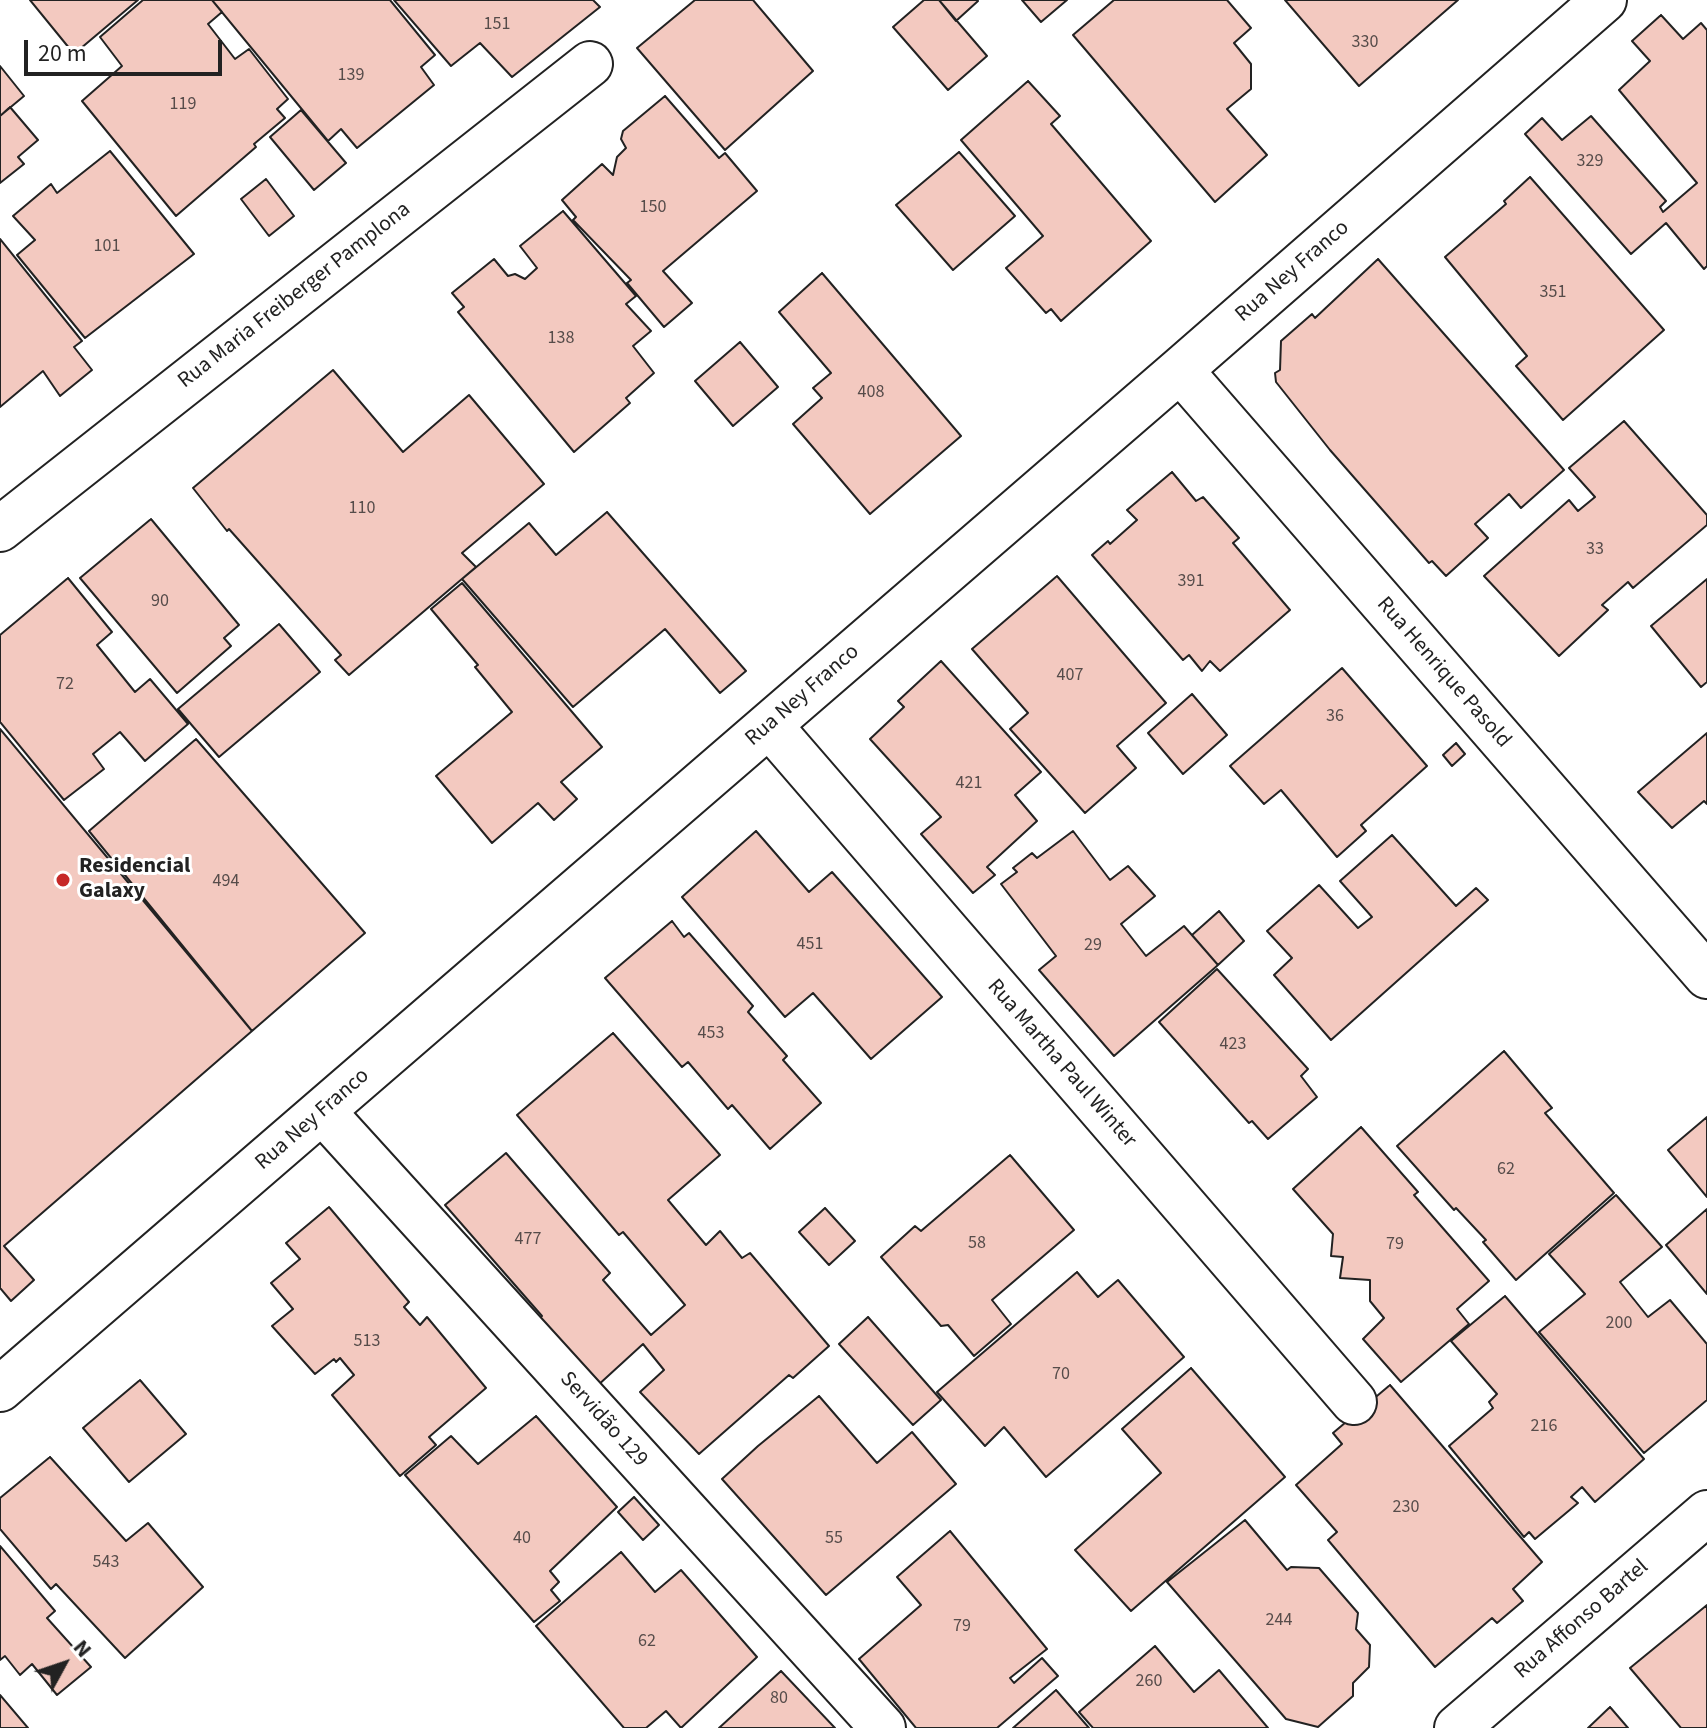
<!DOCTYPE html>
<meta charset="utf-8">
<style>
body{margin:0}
#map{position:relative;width:1707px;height:1728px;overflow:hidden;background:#fff;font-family:"Source Sans 3",sans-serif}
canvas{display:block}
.north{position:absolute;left:24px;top:1624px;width:80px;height:80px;-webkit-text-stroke:6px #fff;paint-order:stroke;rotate:50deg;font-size:22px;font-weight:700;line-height:32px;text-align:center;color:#222}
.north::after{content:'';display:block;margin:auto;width:28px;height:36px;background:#222;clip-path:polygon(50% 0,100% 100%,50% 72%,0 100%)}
.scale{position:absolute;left:24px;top:40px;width:198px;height:36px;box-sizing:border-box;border:4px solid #222;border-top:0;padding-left:10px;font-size:24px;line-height:28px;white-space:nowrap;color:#222;-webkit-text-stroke:6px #fff;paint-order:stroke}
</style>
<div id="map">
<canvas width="1707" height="1728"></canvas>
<div class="north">N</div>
<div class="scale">20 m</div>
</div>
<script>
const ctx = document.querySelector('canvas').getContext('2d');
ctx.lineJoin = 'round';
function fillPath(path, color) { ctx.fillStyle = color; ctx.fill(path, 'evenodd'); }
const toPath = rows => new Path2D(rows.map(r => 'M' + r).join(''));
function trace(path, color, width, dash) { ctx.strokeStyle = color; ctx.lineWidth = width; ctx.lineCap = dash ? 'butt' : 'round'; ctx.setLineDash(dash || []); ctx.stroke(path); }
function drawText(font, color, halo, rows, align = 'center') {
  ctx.font = font + ' "Source Sans 3",sans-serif'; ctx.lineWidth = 6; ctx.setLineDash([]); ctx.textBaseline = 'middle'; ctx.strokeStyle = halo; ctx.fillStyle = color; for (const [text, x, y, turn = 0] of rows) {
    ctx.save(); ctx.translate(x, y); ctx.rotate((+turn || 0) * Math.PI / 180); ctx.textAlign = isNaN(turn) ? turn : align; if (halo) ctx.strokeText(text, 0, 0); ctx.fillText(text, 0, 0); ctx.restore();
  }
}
const building = toPath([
 [30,0,138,0,74,54,30,0],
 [143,0,212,0,222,12,208,24,235,59,249,49,288,99,277,109,285,118,254,144,256,147,176,216,82,101,122,66,100,37,143,0],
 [212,0,390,0,435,55,421,67,434,85,357,148,341,129,328,141,212,0],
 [394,0,593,0,600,7,512,77,480,43,451,66,394,0],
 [695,0,753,0,813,71,725,150,637,48,695,0],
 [924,0,939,0,987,56,948,90,893,27,924,0],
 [939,0,977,0,978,1,956,21,939,0],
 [1022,0,1067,0,1041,22,1022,0],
 [1114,0,1227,0,1251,28,1234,43,1251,64,1251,89,1227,109,1267,155,1215,202,1073,35,1114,0],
 [1285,0,1458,0,1359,86,1285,0],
 [1661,15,1683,39,1701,23,1707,30,1707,266,1704,269,1666,223,1631,254,1525,134,1542,118,1562,140,1591,116,1666,201,1660,207,1663,212,1697,183,1619,90,1650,61,1632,41,1661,15],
 [0,66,24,96,0,116,0,66],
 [1028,81,1060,116,1051,124,1151,241,1061,321,1051,309,1046,313,1006,268,1043,236,961,140,1028,81],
 [665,96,719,158,725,153,757,191,663,271,692,303,664,327,627,283,631,280,573,220,576,217,562,200,602,164,613,175,617,157,626,148,621,139,623,131,665,96],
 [10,107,38,140,18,157,24,164,0,183,0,116,10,107],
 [301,110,346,163,314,190,270,137,301,110],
 [110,151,194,254,85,338,17,255,35,240,13,216,51,184,57,193,110,151],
 [959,152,1015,216,953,270,896,205,959,152],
 [1530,177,1664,330,1563,420,1516,366,1527,356,1445,257,1506,204,1504,201,1530,177],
 [266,179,294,216,269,236,241,199,266,179],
 [563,211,636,296,626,304,651,331,633,346,654,373,626,398,630,403,574,452,458,312,464,307,452,293,494,259,508,276,515,274,525,279,537,268,520,246,563,211],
 [0,239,82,341,74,347,92,370,60,396,43,371,0,407,0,239],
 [1378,259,1564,470,1521,508,1509,494,1475,524,1488,538,1446,576,1432,561,1429,563,1330,450,1276,382,1275,373,1280,370,1281,341,1312,314,1315,318,1378,259],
 [822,273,961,436,870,514,793,424,822,398,813,388,831,373,779,312,822,273],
 [740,342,778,387,733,426,695,381,740,342],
 [333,370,403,452,469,395,544,484,462,553,476,567,349,675,335,660,341,655,229,529,227,531,193,488,333,370],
 [1624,421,1707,515,1707,525,1633,588,1628,582,1602,605,1608,610,1559,656,1484,576,1569,500,1578,511,1595,497,1569,468,1624,421],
 [1172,472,1196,501,1203,497,1239,538,1233,543,1290,610,1220,671,1210,661,1202,671,1189,655,1183,660,1092,555,1108,541,1110,544,1137,520,1127,510,1172,472],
 [607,512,746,671,720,693,665,629,573,707,462,579,529,523,556,555,607,512],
 [151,519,239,625,224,638,231,646,177,693,80,578,151,519],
 [1057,576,1166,703,1117,746,1136,768,1085,813,1010,729,1028,713,972,649,1057,576],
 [68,578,112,632,97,645,135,692,150,679,188,724,145,761,120,732,93,754,104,769,64,800,0,722,0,635,68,578],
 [1707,579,1707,682,1701,687,1651,626,1707,579],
 [462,583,602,747,561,782,577,799,554,820,538,803,492,843,436,776,512,712,475,667,478,665,431,609,462,583],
 [279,624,320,672,219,757,178,709,279,624],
 [941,661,1041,772,1015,795,1037,821,987,867,995,875,973,893,921,834,941,817,870,739,904,707,898,701,941,661],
 [1342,668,1427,766,1361,825,1366,831,1337,857,1281,790,1264,804,1230,766,1342,668],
 [1192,694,1227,735,1183,774,1148,733,1192,694],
 [0,729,252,1031,4,1246,34,1280,11,1301,0,1288,0,729],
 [1707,733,1707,804,1704,801,1672,828,1638,792,1707,733],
 [196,739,365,933,252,1031,89,831,196,739],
 [1456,743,1465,754,1452,766,1443,755,1456,743],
 [756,831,809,892,832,872,942,997,871,1059,813,993,785,1017,682,897,756,831],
 [1073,831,1110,880,1128,866,1155,896,1121,924,1146,956,1184,926,1218,965,1114,1056,1039,970,1056,956,1001,884,1017,872,1013,868,1032,853,1037,858,1073,831],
 [1392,835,1456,906,1476,888,1488,900,1331,1040,1274,975,1292,958,1267,931,1319,885,1358,928,1372,917,1340,881,1392,835],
 [1219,911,1244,941,1218,965,1192,935,1219,911],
 [672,921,684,937,689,933,753,1006,748,1012,787,1056,783,1060,821,1103,770,1149,732,1105,728,1109,688,1062,682,1067,605,978,672,921],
 [1217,969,1308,1069,1301,1076,1317,1097,1268,1139,1252,1121,1249,1123,1159,1022,1217,969],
 [613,1033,720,1155,668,1200,706,1245,720,1231,742,1258,750,1253,829,1346,793,1378,789,1375,699,1454,640,1392,664,1370,643,1344,596,1387,538,1319,542,1316,445,1205,506,1153,610,1273,603,1280,651,1335,685,1305,623,1232,619,1235,517,1115,613,1033],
 [1504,1051,1552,1108,1545,1113,1614,1193,1516,1280,1483,1242,1486,1240,1456,1208,1454,1210,1397,1146,1504,1051],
 [1707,1117,1707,1197,1668,1150,1707,1117],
 [1361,1127,1418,1192,1414,1195,1489,1281,1457,1309,1469,1324,1401,1382,1363,1339,1384,1318,1370,1301,1370,1280,1340,1278,1343,1257,1331,1256,1333,1234,1293,1189,1361,1127],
 [1010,1155,1074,1230,992,1300,1011,1324,974,1356,948,1325,941,1326,881,1257,915,1226,921,1231,1010,1155],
 [1616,1195,1662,1247,1620,1282,1648,1317,1670,1300,1707,1344,1707,1400,1644,1453,1539,1332,1585,1294,1549,1254,1616,1195],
 [329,1207,409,1302,404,1307,420,1325,427,1317,486,1388,429,1437,436,1445,400,1476,332,1395,354,1375,340,1358,336,1362,334,1359,315,1374,272,1326,293,1309,271,1283,300,1259,286,1243,329,1207],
 [825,1208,855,1241,829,1265,799,1232,825,1208],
 [1707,1209,1707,1294,1666,1245,1707,1209],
 [1077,1272,1098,1297,1118,1280,1184,1357,1046,1477,1004,1427,985,1446,937,1392,1077,1272],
 [1505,1296,1644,1459,1595,1502,1582,1487,1571,1497,1578,1503,1535,1539,1529,1532,1524,1537,1449,1446,1493,1408,1489,1402,1497,1394,1451,1341,1505,1296],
 [868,1317,941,1400,913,1425,839,1344,868,1317],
 [1191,1368,1285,1477,1131,1611,1075,1550,1161,1473,1122,1429,1191,1368],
 [140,1380,186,1434,129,1482,83,1428,140,1380],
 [1390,1385,1542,1562,1513,1589,1523,1601,1497,1623,1492,1618,1435,1667,1328,1540,1337,1532,1296,1485,1342,1444,1333,1433,1390,1385],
 [819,1396,877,1463,912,1432,956,1484,826,1595,722,1479,758,1446,819,1396],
 [536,1416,617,1507,550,1571,559,1582,551,1590,560,1601,534,1622,405,1475,451,1436,478,1464,536,1416],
 [50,1457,126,1541,148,1523,203,1587,125,1658,56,1584,51,1589,0,1529,0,1498,50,1457],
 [634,1497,659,1525,643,1540,618,1512,634,1497],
 [1245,1520,1287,1570,1291,1567,1319,1568,1358,1613,1356,1629,1370,1645,1369,1667,1353,1683,1353,1696,1318,1727,1286,1719,1167,1582,1245,1520],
 [950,1531,1047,1649,1010,1678,1014,1683,1042,1658,1058,1676,997,1728,916,1728,859,1659,921,1605,897,1577,950,1531],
 [0,1546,55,1611,47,1618,91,1667,57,1695,32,1664,20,1675,5,1656,0,1660,0,1546],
 [621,1552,655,1592,681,1570,757,1657,681,1728,666,1711,646,1728,624,1728,536,1626,621,1552],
 [1707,1605,1707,1728,1681,1728,1630,1668,1707,1605],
 [1155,1646,1194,1692,1219,1670,1268,1728,1093,1728,1079,1712,1155,1646],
 [781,1671,835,1728,719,1728,781,1671],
 [1056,1690,1089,1728,1013,1728,1056,1690],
 [0,1695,28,1728,0,1728,0,1695],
 [1610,1707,1628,1728,1588,1728,1610,1707]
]);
fillPath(building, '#f3c9c0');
trace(building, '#222', 2);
const minor = toPath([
 [1180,370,1707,976],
 [0,529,590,64],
 [769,725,1354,1402],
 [323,1112,883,1728],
 [0,1389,1180,370,1604,0],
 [1457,1728,1707,1513]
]);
trace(minor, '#222', 48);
trace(minor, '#fff', 44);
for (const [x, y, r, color] of [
 [63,880,8,"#c62828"]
]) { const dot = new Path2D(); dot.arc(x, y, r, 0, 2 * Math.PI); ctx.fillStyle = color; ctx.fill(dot); trace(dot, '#fff', 3); }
drawText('18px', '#564c4a', null, [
 ["151",497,25],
 ["330",1365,43],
 ["139",351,76],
 ["119",183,105],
 ["329",1590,162],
 ["150",653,208],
 ["101",107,247],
 ["351",1553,293],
 ["138",561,339],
 ["408",871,393],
 ["110",362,509],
 ["33",1595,550],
 ["391",1191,582],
 ["90",160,602],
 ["407",1070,676],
 ["72",65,685],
 ["36",1335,717],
 ["421",969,784],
 ["494",226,882],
 ["451",810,945],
 ["29",1093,946],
 ["453",711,1034],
 ["423",1233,1045],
 ["62",1506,1170],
 ["477",528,1240],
 ["58",977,1244],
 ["79",1395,1245],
 ["200",1619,1324],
 ["513",367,1342],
 ["70",1061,1375],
 ["216",1544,1427],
 ["230",1406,1508],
 ["40",522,1539],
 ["55",834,1539],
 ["543",106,1563],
 ["244",1279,1621],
 ["79",962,1627],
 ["62",647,1642],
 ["260",1149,1682],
 ["80",779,1699]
]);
drawText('22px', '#222', '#fff', [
 ["Rua Ney Franco",1293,272,-41],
 ["Rua Maria Freiberger Pamplona",295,296,-38],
 ["Rua Henrique Pasold",1443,673,49],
 ["Rua Ney Franco",803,696,-41],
 ["Rua Martha Paul Winter",1061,1064,49],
 ["Rua Ney Franco",313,1120,-41],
 ["Servidão 129",603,1420,48],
 ["Rua Affonso Bartel",1582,1620,-41]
]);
drawText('bold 22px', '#222', '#fff', [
 ["Residencial",79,867],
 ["Galaxy",79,892]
], 'left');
</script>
